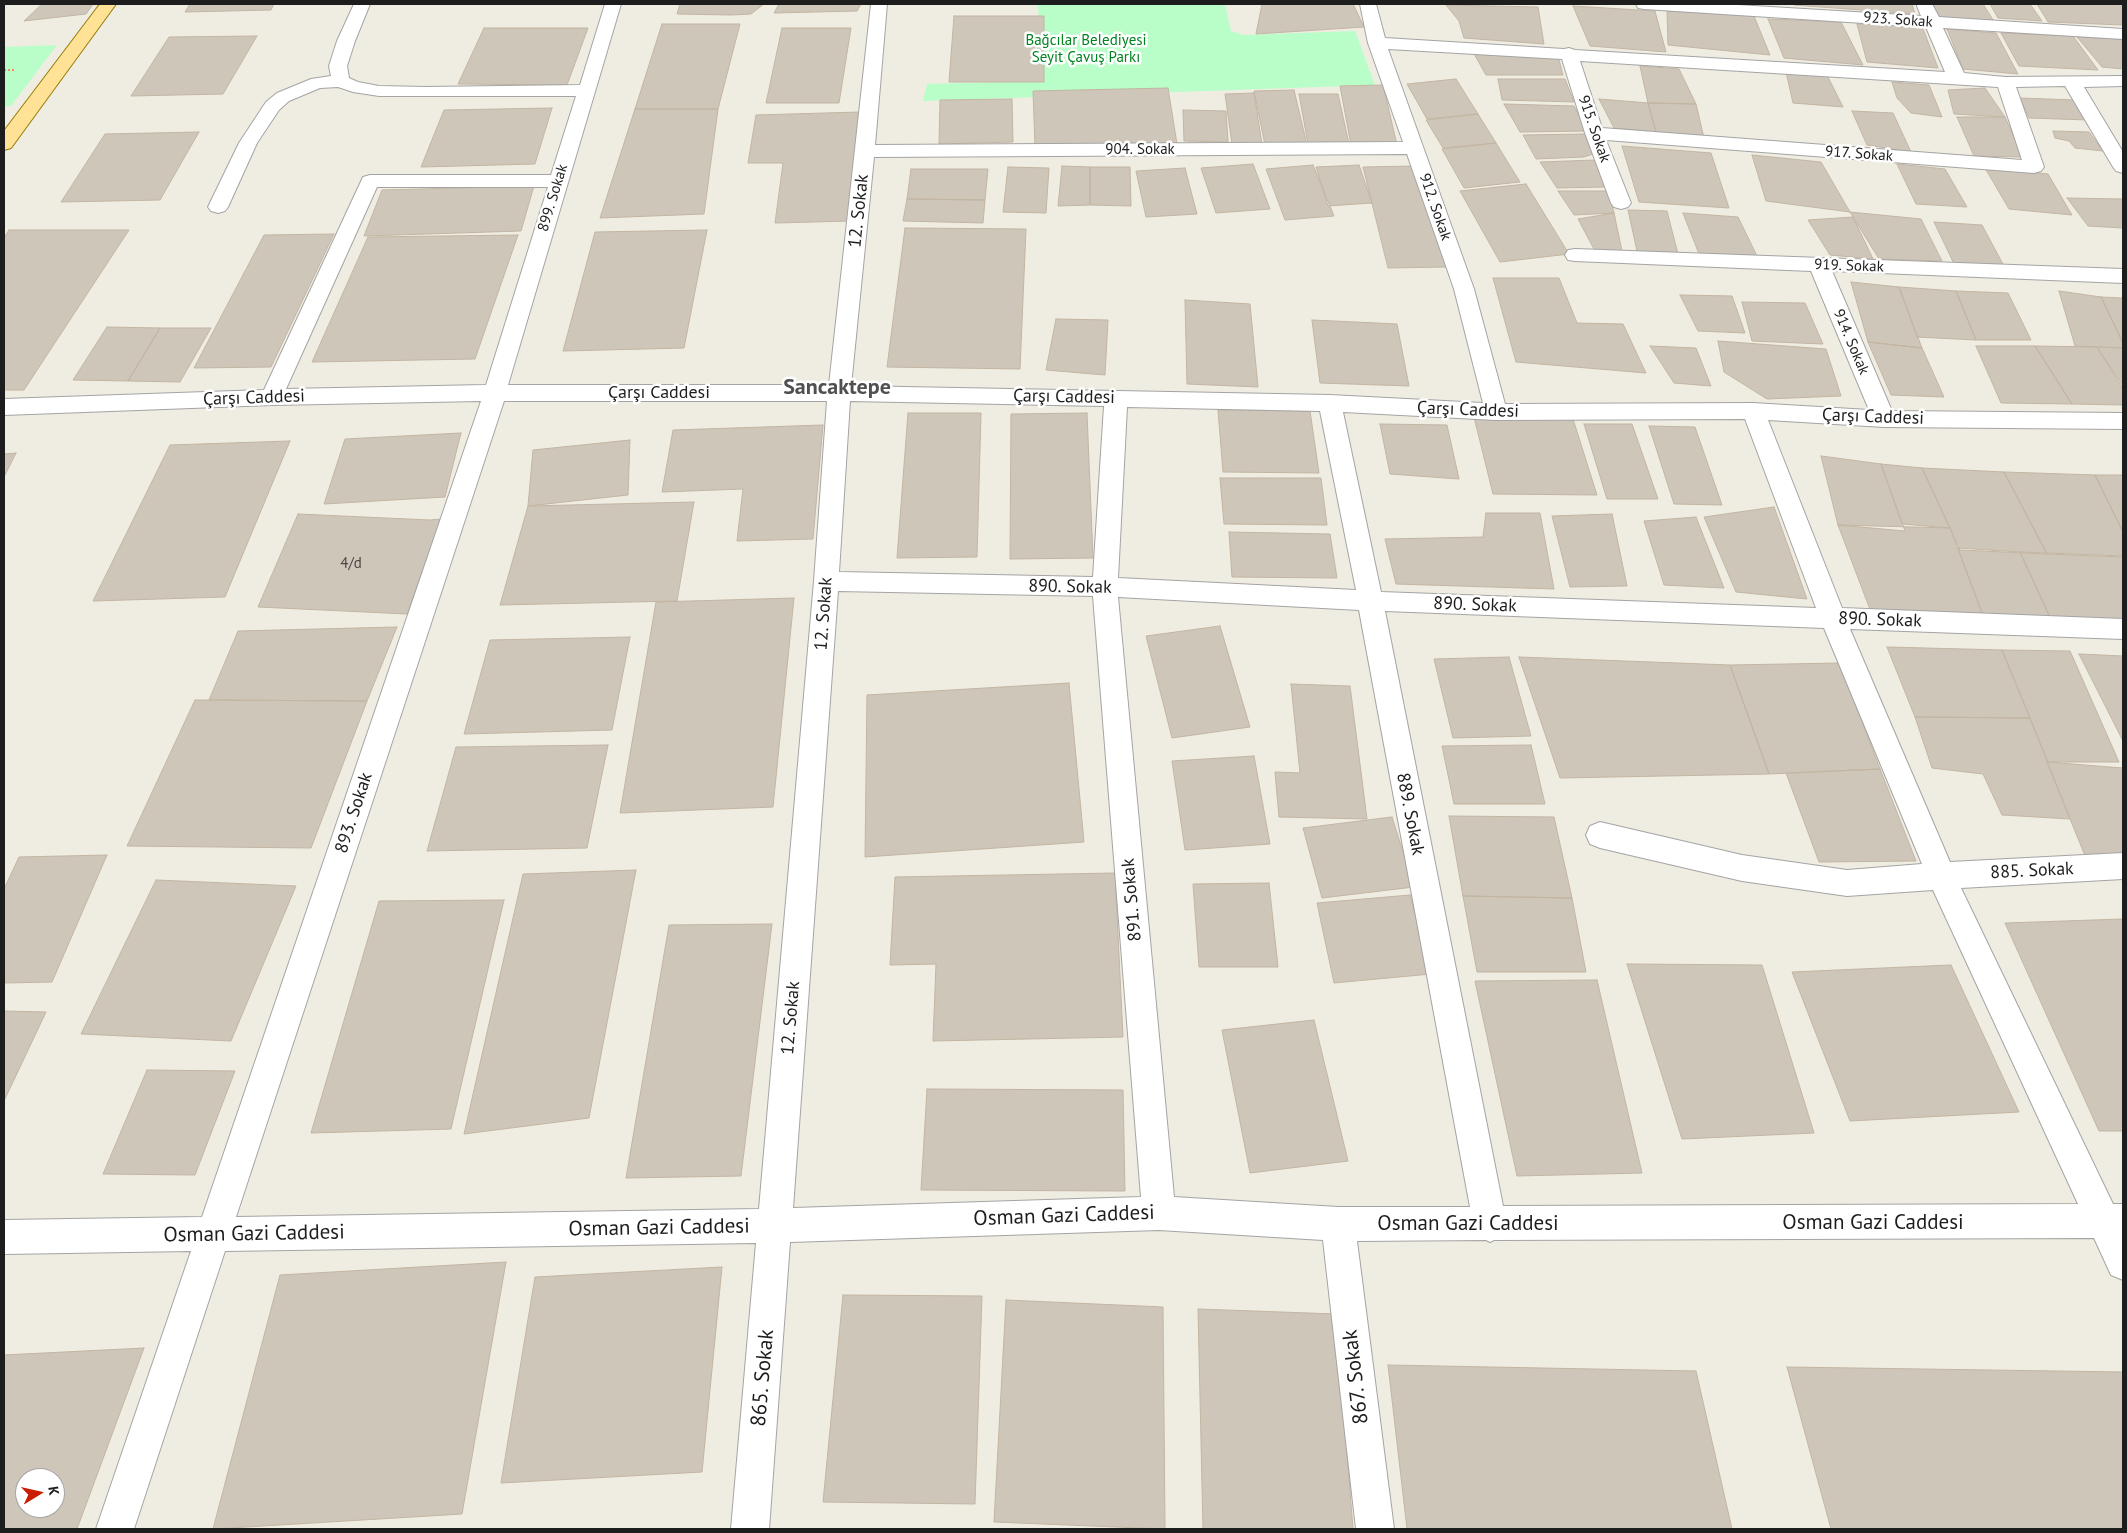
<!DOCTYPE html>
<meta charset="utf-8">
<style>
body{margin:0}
#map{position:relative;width:2127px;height:1533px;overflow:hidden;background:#efece1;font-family:"PT Sans",sans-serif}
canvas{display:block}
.frame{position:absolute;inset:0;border:5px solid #1d1d1d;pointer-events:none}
.north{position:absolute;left:15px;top:1468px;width:50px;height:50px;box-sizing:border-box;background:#fff;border:1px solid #a5a5a5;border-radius:50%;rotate:81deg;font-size:14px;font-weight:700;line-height:20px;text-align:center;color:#1d1d1d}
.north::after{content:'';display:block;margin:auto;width:18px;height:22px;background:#c91f00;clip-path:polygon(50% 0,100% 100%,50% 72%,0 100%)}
</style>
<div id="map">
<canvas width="2127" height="1533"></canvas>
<div class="frame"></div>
<div class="north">K</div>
</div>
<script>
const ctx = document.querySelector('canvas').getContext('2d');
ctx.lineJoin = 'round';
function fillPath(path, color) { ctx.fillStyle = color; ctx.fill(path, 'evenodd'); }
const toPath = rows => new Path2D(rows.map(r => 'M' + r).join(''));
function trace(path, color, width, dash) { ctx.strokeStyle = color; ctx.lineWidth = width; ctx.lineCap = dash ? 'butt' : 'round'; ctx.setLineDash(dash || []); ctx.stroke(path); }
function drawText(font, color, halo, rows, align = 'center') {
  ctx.font = font + ' "PT Sans",sans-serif'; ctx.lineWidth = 5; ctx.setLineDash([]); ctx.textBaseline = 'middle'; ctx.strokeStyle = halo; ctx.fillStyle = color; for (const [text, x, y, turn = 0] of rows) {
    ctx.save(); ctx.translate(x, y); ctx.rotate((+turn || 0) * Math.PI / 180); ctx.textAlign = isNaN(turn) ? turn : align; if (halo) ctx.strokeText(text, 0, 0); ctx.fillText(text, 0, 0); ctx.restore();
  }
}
fillPath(toPath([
 [1038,4,1225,4,1231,31,1244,35,1355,31,1375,85,923,101,927,84,1041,81],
 [57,45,11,106,4,106,4,47]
]), '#b9fec9');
const building = toPath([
 [42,4,93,4,86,14,24,21,42,4],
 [190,4,274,4,271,10,185,12,190,4],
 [680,4,764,4,751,14,731,15,677,14,680,4],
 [779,4,861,4,857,11,774,13,779,4],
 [1262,4,1353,4,1364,27,1256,34,1262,4],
 [1794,4,1912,4,1915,14,1794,5,1794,4],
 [1931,4,1983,4,1995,23,1938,17,1931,4],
 [1990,4,2030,4,2042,21,1998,18,1990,4],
 [2037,4,2123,4,2123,25,2048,22,2037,4],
 [1446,5,1538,7,1544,44,1464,38,1459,21,1446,5],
 [1573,6,1655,11,1666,52,1590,46,1573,6],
 [1667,11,1754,16,1770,55,1668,45,1667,11],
 [954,16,1044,16,1044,82,949,82,954,16],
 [1768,19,1841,22,1863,65,1784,58,1768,19],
 [662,24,740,24,718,109,635,109,662,24],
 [1857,24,1922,26,1938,68,1867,62,1857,24],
 [484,28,588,28,567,85,458,84,484,28],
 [782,28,851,28,839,103,766,103,782,28],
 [1947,29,1996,33,2018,74,1963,69,1947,29],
 [2001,33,2073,36,2098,70,2019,66,2001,33],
 [257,36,223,94,131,96,169,37,257,36],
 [2077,37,2122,39,2123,69,2102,67,2077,37],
 [1473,52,1558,56,1563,75,1486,75,1473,52],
 [1640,66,1679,69,1696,104,1648,103,1640,66],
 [1786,72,1827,75,1843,107,1793,103,1786,72],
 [1456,79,1478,114,1427,119,1407,84,1456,79],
 [1498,79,1565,79,1574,102,1502,100,1498,79],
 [1892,82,1929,85,1942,117,1911,113,1897,98,1892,82],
 [1383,85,1397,145,1351,145,1340,86,1383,85],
 [1168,88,1177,144,1035,147,1033,91,1168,88],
 [1985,88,2005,117,1954,114,1948,90,1985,88],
 [1294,90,1307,145,1265,145,1254,91,1294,90],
 [1254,93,1262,144,1232,144,1225,94,1254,93],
 [1299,94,1338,94,1349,144,1308,144,1299,94],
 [2020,98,2075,100,2088,120,2029,118,2020,98],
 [1012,99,1013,142,939,144,940,100,1012,99],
 [1599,99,1648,103,1656,132,1614,128,1599,99],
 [1648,103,1696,104,1704,138,1656,132,1648,103],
 [1504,104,1574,106,1587,131,1520,132,1504,104],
 [552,108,535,164,421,167,444,110,552,108],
 [635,109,718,109,704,214,600,218,635,109],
 [1183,110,1226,111,1228,142,1184,141,1183,110],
 [1852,111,1893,113,1911,152,1867,145,1852,111],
 [860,112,851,221,775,223,783,163,748,163,756,115,860,112],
 [1478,114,1496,143,1443,148,1426,120,1478,114],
 [1957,117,2005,117,2023,157,1974,156,1957,117],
 [2053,131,2089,132,2103,151,2075,148,2069,141,2055,138,2053,131],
 [199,132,160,200,61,202,105,134,199,132],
 [1587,134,1593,154,1584,157,1536,159,1523,135,1587,134],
 [1496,143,1520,182,1464,188,1442,149,1496,143],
 [1622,146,1711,153,1729,208,1639,202,1622,146],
 [1752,155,1821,162,1850,212,1766,201,1752,155],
 [1595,160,1605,187,1557,188,1540,162,1595,160],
 [1253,164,1270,209,1216,213,1201,168,1253,164],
 [1897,164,1945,169,1967,207,1916,204,1897,164],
 [1313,165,1334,216,1285,220,1266,169,1313,165],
 [1359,165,1372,203,1328,206,1316,167,1359,165],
 [1062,166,1090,167,1090,205,1058,206,1062,166],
 [1416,166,1446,267,1388,268,1363,167,1416,166],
 [1008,167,1049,168,1046,213,1003,212,1008,167],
 [1090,167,1130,167,1131,206,1090,205,1090,167],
 [1185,168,1197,214,1146,217,1136,171,1185,168],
 [1985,168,2048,174,2072,215,2009,209,1985,168],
 [911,169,988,169,985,200,907,199,911,169],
 [1526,184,1569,254,1500,262,1460,191,1526,184],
 [534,186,521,231,364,236,382,190,534,186],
 [1558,191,1608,191,1614,213,1574,215,1558,191],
 [2067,198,2123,199,2123,228,2088,226,2067,198],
 [907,199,985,200,983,223,903,221,907,199],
 [1628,210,1667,211,1678,254,1637,251,1628,210],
 [1850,212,1921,219,1942,261,1879,259,1850,212],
 [1614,213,1622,251,1595,251,1578,219,1614,213],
 [1683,213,1738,217,1757,256,1699,254,1683,213],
 [1853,217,1873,259,1830,255,1808,220,1853,217],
 [1934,222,1982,225,2005,268,1955,266,1934,222],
 [905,228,1026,229,1020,369,887,367,905,228],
 [9,230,129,230,24,390,4,390,4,238,9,230],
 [707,230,684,348,563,351,595,232,707,230],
 [334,234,271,367,194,368,264,235,334,234],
 [518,235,475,359,312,362,368,237,518,235],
 [1493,278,1559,278,1577,323,1623,324,1646,373,1516,362,1493,278],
 [1851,282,1899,287,1922,348,1868,342,1851,282],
 [1899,287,1956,291,1976,340,1917,337,1899,287],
 [1956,291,2008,293,2031,340,1976,340,1956,291],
 [2059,291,2101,297,2123,343,2123,348,2075,346,2059,291],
 [1680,295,1732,296,1745,333,1698,331,1680,295],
 [2101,297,2123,298,2123,343,2101,297],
 [1185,300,1250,304,1258,387,1187,384,1185,300],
 [1742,302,1805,303,1823,344,1752,341,1742,302],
 [1056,319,1108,320,1105,375,1046,370,1056,319],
 [1312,320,1397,324,1409,386,1320,383,1312,320],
 [107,327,160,328,128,381,73,380,107,327],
 [160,328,211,328,180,382,128,381,160,328],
 [1718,341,1826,349,1841,396,1767,399,1724,372,1718,341],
 [1868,342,1922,348,1944,397,1891,395,1868,342],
 [1650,346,1696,348,1711,386,1674,383,1650,346],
 [1976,346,2035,346,2072,404,2001,403,1976,346],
 [2035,346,2097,347,2123,389,2123,405,2072,404,2035,346],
 [2097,347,2123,348,2123,386,2097,347],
 [1218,410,1310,411,1319,473,1223,472,1218,410],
 [908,413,981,413,977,557,897,558,908,413],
 [1087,413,1093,558,1010,559,1011,414,1087,413],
 [1474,417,1573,419,1597,495,1493,494,1474,417],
 [1380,424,1447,425,1459,479,1390,474,1380,424],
 [1584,424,1632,424,1658,499,1607,499,1584,424],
 [823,425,813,539,737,541,743,489,662,492,673,430,823,425],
 [1649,426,1695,427,1722,505,1674,504,1649,426],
 [461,433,445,497,324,504,345,439,461,433],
 [630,440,628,495,528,506,533,450,630,440],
 [290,441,225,597,93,601,170,445,290,441],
 [16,453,4,477,4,454,16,453],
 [1821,456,1881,464,1905,531,1838,525,1821,456],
 [1881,464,1922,468,1950,528,1902,524,1881,464],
 [1922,468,2004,472,2047,554,1960,550,1922,468],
 [2004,472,2095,475,2123,532,2123,557,2047,554,2004,472],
 [2095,475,2123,475,2123,532,2095,475],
 [1220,478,1321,478,1327,525,1224,524,1220,478],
 [694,502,677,601,500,605,528,506,694,502],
 [1774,507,1807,599,1736,592,1704,517,1774,507],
 [1486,513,1540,513,1554,589,1396,584,1385,539,1483,537,1486,513],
 [298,514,430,520,441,519,407,614,258,607,298,514],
 [1612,514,1627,586,1570,587,1552,516,1612,514],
 [1696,517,1724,588,1664,585,1644,521,1696,517],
 [1838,525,1950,528,1986,624,1874,620,1838,525],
 [1229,532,1330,534,1337,578,1232,577,1229,532],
 [1958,548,2020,552,2054,626,1986,624,1958,548],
 [2020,552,2123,556,2123,629,2054,626,2020,552],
 [794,598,773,807,620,813,656,602,794,598],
 [1220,626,1250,727,1172,738,1146,636,1220,626],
 [397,627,367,701,209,700,238,631,397,627],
 [630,637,612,730,464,734,490,640,630,637],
 [1887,647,2002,650,2030,718,1915,717,1887,647],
 [2002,650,2070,651,2119,762,2048,762,2002,650],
 [2079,654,2123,656,2123,741,2079,654],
 [1509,657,1531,736,1453,738,1434,659,1509,657],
 [1519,657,1730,665,1769,774,1560,778,1519,657],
 [1840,663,1880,769,1769,774,1730,665,1840,663],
 [1069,683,1084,842,865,857,867,695,1069,683],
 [1291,684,1350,686,1367,819,1279,817,1275,772,1300,773,1291,684],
 [195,700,367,701,311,848,127,846,195,700],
 [1915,717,2030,718,2070,819,2002,815,1983,774,1932,768,1915,717],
 [608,745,587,848,427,851,456,747,608,745],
 [1531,745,1545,804,1454,804,1442,746,1531,745],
 [1254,756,1270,844,1185,850,1172,761,1254,756],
 [2047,762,2123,768,2123,866,2090,868,2047,762],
 [1880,769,1916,861,1819,862,1786,773,1880,769],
 [1449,816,1554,817,1572,898,1463,896,1449,816],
 [1392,817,1414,887,1322,898,1303,828,1392,817],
 [107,855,52,982,4,983,4,889,19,857,107,855],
 [636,870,589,1118,464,1134,523,874,636,870],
 [1115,873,1123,1037,933,1041,936,964,890,965,895,877,1115,873],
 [156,880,296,886,231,1041,81,1034,156,880],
 [1269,883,1278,967,1199,967,1193,884,1269,883],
 [1410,895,1431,974,1334,983,1317,903,1410,895],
 [1463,896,1572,898,1586,972,1477,972,1463,896],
 [504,900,451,1129,311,1133,379,901,504,900],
 [2123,919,2123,1131,2099,1131,2005,923,2123,919],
 [772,924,741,1176,626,1178,669,925,772,924],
 [1627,964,1762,965,1814,1133,1682,1139,1627,964],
 [1951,965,2019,1112,1850,1121,1792,972,1951,965],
 [1597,980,1642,1173,1517,1176,1475,981,1597,980],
 [4,1011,46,1012,4,1101,4,1011],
 [1314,1020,1348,1161,1250,1173,1222,1030,1314,1020],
 [147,1070,235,1071,195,1175,103,1174,147,1070],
 [927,1089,1123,1090,1125,1191,921,1190,927,1089],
 [506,1262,462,1514,213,1529,280,1275,506,1262],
 [722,1267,702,1472,501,1483,535,1277,722,1267],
 [843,1295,982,1296,975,1504,823,1502,843,1295],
 [1006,1300,1163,1307,1165,1529,994,1522,1006,1300],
 [1198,1309,1336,1314,1353,1529,1203,1529,1198,1309],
 [144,1348,77,1529,4,1529,4,1355,144,1348],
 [25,1478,55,1478,55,1508,25,1508,25,1478],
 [1388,1365,1696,1371,1732,1529,1407,1529,1388,1365],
 [1787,1367,2123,1372,2123,1529,1831,1529,1787,1367]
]);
fillPath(building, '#cfc6ba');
trace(building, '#c2b5a2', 1);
const minor = toPath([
 [354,4,370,4,355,41,347,66,349,78,358,82,379,86,425,87,580,85,605,4,621,4,508,385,829,385,871,4,887,4,875,145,1403,142,1368,43,1360,4,1376,4,1385,38,1564,49,1569,48,1575,50,1945,72,1926,27,1644,9,1638,8,1636,4,1721,4,1921,16,1917,6,1918,4,1932,4,1939,17,2123,29,2123,39,1943,28,1964,73,2005,77,2123,76,2123,86,2084,87,2123,152,2123,173,2116,171,2113,167,2065,86,2016,87,2044,167,2041,171,2034,173,1606,140,1631,203,1628,207,1621,209,1614,207,1611,203,1585,133,1562,59,1388,49,1474,289,1505,404,1753,403,1869,410,1811,271,1575,261,1568,260,1565,255,1568,250,1575,249,2123,269,2123,283,1832,271,1892,411,2123,413,2123,429,1884,427,1768,420,1842,608,2123,619,2123,639,1850,629,1950,862,2123,853,2123,879,1961,888,2113,1204,2123,1204,2123,1280,2111,1275,2094,1238,1494,1240,1490,1242,1486,1240,1357,1241,1394,1529,1356,1529,1323,1240,1159,1230,790,1242,769,1529,731,1529,756,1243,225,1251,134,1529,96,1529,191,1251,4,1254,4,1220,202,1217,481,401,272,405,4,415,4,399,264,390,363,177,370,175,551,175,576,96,379,96,353,92,338,87,320,88,289,101,279,110,257,143,228,207,225,211,218,213,211,211,208,207,239,143,266,102,277,93,311,79,331,76,329,66,337,41,354,4],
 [1580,61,1998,87,2022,160,1602,128,1580,61],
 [1407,154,1454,289,1483,403,1330,395,851,386,874,157,1407,154],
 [377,187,548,187,486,385,286,389,377,187],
 [504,401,827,401,814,581,759,1209,236,1217,504,401],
 [850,401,1104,406,1093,577,839,572,850,401],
 [1127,407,1320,411,1356,590,1118,578,1127,407],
 [1343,412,1496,420,1745,419,1816,608,1381,592,1343,412],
 [838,591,1093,596,1141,1197,793,1208,838,591],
 [1118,597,1359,610,1470,1207,1338,1207,1174,1197,1118,597],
 [1385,611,1824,628,1922,864,1847,870,1742,855,1600,822,1590,826,1586,835,1590,844,1600,848,1742,881,1847,896,1933,890,2078,1204,1503,1206,1385,611]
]);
const major = toPath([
 [100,4,116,4,11,148,4,150,4,131,100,4]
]);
trace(minor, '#a4a4a4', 2);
trace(major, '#957b00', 2);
trace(toPath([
 [4,70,16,70]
]), '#ff8a62', 2, [2, 2]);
fillPath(minor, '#fff');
fillPath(major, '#ffe296');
drawText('15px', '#1d1d1d', '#fff', [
 ["923. Sokak",1898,20,4],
 ["915. Sokak",1594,129,71],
 ["904. Sokak",1140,150],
 ["917. Sokak",1859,154,4],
 ["899. Sokak",553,198,-73],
 ["912. Sokak",1435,207,71],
 ["919. Sokak",1849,266,2],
 ["914. Sokak",1851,342,67]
]);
drawText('15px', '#018420', '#fff', [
 ["Bağcılar Belediyesi",1086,41],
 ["Seyit Çavuş Parkı",1086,58]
]);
drawText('15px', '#4a4744', null, [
 ["4/d",351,564]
]);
drawText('18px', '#1d1d1d', '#fff', [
 ["12. Sokak",859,211,-84],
 ["Çarşı Caddesi",659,393],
 ["Çarşı Caddesi",1064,397,1],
 ["Çarşı Caddesi",254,398,-2],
 ["Çarşı Caddesi",1468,410,2],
 ["Çarşı Caddesi",1873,417,2],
 ["890. Sokak",1070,587,1],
 ["890. Sokak",1475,605,2],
 ["12. Sokak",824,614,-86],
 ["890. Sokak",1880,620,2],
 ["893. Sokak",354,813,-72],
 ["889. Sokak",1410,814,79],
 ["885. Sokak",2032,871,-3],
 ["891. Sokak",1132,900,-95],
 ["12. Sokak",791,1018,-85]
]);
drawText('21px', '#1d1d1d', '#fff', [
 ["Osman Gazi Caddesi",1064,1216,-2],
 ["Osman Gazi Caddesi",1873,1223],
 ["Osman Gazi Caddesi",1468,1224],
 ["Osman Gazi Caddesi",659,1228,-1],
 ["Osman Gazi Caddesi",254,1234,-1],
 ["867. Sokak",1356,1377,-97],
 ["865. Sokak",763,1378,-85]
]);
drawText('bold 22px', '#505050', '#fff', [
 ["Sancaktepe",837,388]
]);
</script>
